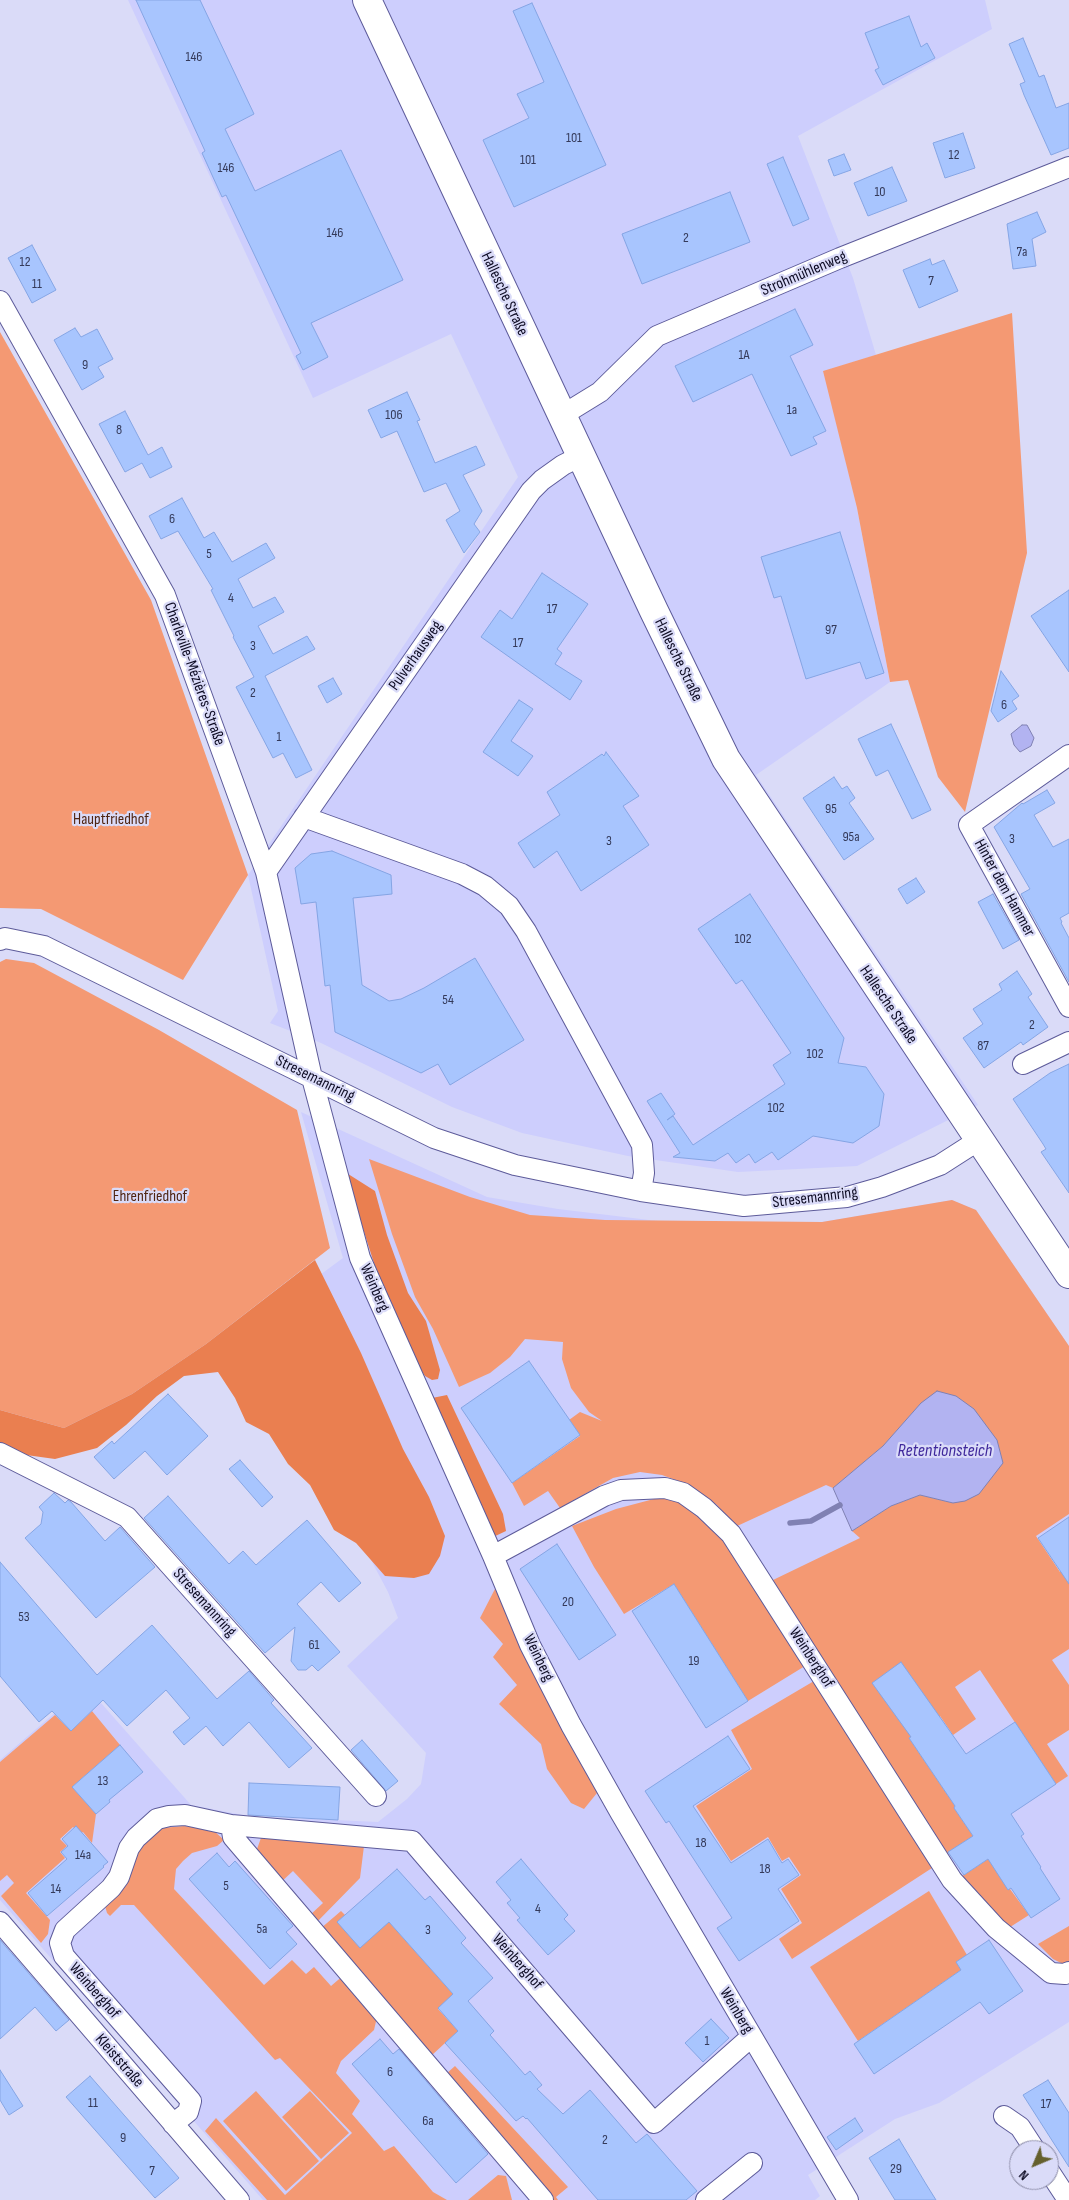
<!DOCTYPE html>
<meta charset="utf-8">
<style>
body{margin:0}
#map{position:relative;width:1069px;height:2200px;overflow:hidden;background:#dadbf8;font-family:"Sofia Sans Condensed",sans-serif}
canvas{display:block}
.north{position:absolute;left:1009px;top:2140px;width:50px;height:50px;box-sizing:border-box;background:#dadbf8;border:1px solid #8888a3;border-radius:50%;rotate:225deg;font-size:14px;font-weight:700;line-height:20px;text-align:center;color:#0d0b23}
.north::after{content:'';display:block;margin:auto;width:18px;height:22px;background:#65602d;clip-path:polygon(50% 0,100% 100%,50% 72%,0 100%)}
</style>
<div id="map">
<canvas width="1069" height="2200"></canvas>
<div class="north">N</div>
</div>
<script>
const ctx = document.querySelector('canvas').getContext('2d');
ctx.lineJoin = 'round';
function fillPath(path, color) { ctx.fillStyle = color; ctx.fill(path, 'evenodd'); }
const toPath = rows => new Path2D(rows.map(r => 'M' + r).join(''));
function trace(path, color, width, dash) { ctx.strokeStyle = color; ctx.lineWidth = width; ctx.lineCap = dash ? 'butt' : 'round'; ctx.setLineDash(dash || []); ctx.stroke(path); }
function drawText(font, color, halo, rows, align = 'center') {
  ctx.font = font + ' "Sofia Sans Condensed",sans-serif'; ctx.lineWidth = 4.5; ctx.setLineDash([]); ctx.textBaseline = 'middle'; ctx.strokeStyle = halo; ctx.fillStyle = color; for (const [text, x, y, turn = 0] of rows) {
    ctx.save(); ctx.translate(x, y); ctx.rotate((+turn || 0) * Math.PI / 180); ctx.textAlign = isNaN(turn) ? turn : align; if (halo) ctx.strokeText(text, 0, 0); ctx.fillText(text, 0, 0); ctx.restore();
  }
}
fillPath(toPath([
 [128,0,985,0,992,29,798,136,853,278,876,355,824,371,857,508,890,682,756,775,978,1105,857,1166,738,1172,628,1156,522,1133,452,1107,321,1043,270,1023,278,1011,248,875,518,477,451,334,313,398],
 [301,1112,487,1197,558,1209,674,1223,822,1222,952,1200,976,1210,1069,1346,1069,2022,939,2103,895,2119,808,2175,820,2196,815,2200,263,2200,0,1900,0,1760,86,1686,191,1805,248,1816,378,1822,407,1799,421,1784,426,1753,347,1666,398,1618,388,1592,312,1449,245,1330,343,1258]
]), '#cdcefd');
fillPath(toPath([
 [1012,313,1027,553,965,812,938,777,908,680,890,682,857,508,823,371],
 [0,332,151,600,248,875,183,980,41,909,0,908],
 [6,959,34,963,159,1030,297,1110,330,1248,206,1344,132,1394,64,1428,0,1410,0,962],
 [369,1159,470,1197,530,1215,605,1220,822,1222,952,1200,976,1210,1069,1346,1069,1514,1036,1536,1060,1572,1069,1566,1069,1649,1052,1660,1069,1685,1069,1730,1047,1744,1068,1776,1056,1784,980,1670,955,1687,976,1719,953,1735,940,1716,909,1738,955,1806,954,1808,973,1836,946,1854,773,1580,860,1538,852,1531,891,1506,920,1495,953,1503,921,1403,883,1446,833,1488,826,1485,735,1527,717,1505,689,1485,662,1475,640,1472,613,1478,560,1508,548,1491,524,1506,512,1483,580,1436,569,1420,580,1412,602,1421,589,1412,571,1388,562,1359,563,1342,525,1339,510,1357,490,1373,459,1387,433,1329,415,1297,392,1234],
 [669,1495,697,1510,717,1531,805,1666,748,1701,674,1584,624,1614,594,1567,572,1526,616,1509],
 [496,1587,594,1776,597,1793,584,1809,571,1803,547,1769,541,1744,499,1704,517,1685,493,1657,503,1644,480,1618],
 [814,1681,932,1868,792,1959,779,1939,802,1923,781,1889,801,1875,789,1857,782,1861,768,1837,731,1861,696,1806,752,1769,731,1730],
 [92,1711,120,1745,72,1787,96,1814,92,1843,83,1832,80,1834,73,1827,60,1839,67,1846,60,1852,65,1858,26,1893,50,1920,48,1934,41,1943,1,1896,14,1883,7,1875,0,1881,0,1762,55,1715,71,1731],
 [184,1826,213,1830,224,1840,217,1846,192,1853,183,1861,176,1869,174,1889,264,1985,292,1960,306,1974,314,1967,331,1986,345,1974,378,2013,374,2030,341,2061,336,2073,360,2101,352,2114,384,2151,394,2146,433,2192,447,2200,267,2200,205,2131,216,2118,285,2195,352,2133,280,2058,275,2060,134,1905,121,1905,110,1916,107,1913,105,1906,138,1850,147,1839,162,1828],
 [274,1835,364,1846,360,1878,315,1924,309,1916,323,1903,293,1871,280,1883,259,1859,257,1849,261,1838],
 [988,1859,1029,1915,1007,1929,961,1877],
 [929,1891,967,1955,956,1962,961,1970,858,2041,810,1967],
 [341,1911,345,1915,337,1922,389,1922,453,1994,438,2009,458,2031,431,2056,320,1929],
 [1069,1926,1069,1963,1061,1963,1053,1959,1038,1944],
 [455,2066,568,2187,556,2197,558,2200,553,2200,446,2074],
 [256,2091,319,2161,286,2191,223,2121],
 [310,2091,349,2133,321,2159,282,2117],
 [498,2175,506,2176,512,2200,468,2200]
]), '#f49973');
fillPath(toPath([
 [345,1172,375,1191,387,1235,408,1293,426,1321,440,1370,438,1379,432,1380,425,1376,416,1363,390,1299,380,1282],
 [315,1260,361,1353,403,1449,429,1497,445,1536,440,1556,429,1574,414,1578,385,1576,356,1543,334,1530,310,1485,288,1464,269,1434,246,1422,235,1398,218,1372,184,1376,157,1396,126,1425,97,1448,55,1459,19,1454,0,1444,0,1410,64,1428,132,1394,206,1344],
 [447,1395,503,1514,506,1531,489,1539,432,1398]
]), '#ea7f50');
const water = toPath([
 [1022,725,1027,725,1034,738,1031,746,1020,752,1014,745,1011,734,1022,725],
 [937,1391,956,1396,974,1409,997,1440,1003,1463,979,1494,965,1501,953,1503,920,1495,891,1506,852,1531,833,1488,883,1446,921,1403,937,1391]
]);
fillPath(water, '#b2b3f1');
trace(water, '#8081b3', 1);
trace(toPath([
 [790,1523,811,1521,840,1505]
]), '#8081b3', 5.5);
const building = toPath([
 [136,0,200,0,254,114,225,129,255,191,341,150,403,280,311,323,328,357,303,370,296,356,301,353,226,195,222,197,202,153,205,151,136,0],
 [532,3,606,165,514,207,483,140,529,118,517,94,544,82,513,11,532,3],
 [909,16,921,47,927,43,935,58,883,85,875,70,879,68,865,33,909,16],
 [1023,38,1039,77,1044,75,1056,108,1069,103,1069,148,1051,155,1024,95,1020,84,1025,82,1009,44,1023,38],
 [963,133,975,168,945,178,933,143,963,133],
 [844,154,851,170,834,176,828,160,844,154],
 [783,157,809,219,793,226,767,164,783,157],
 [892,167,907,201,868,216,854,183,892,167],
 [730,192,750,242,642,284,622,234,730,192],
 [1037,212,1046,232,1032,239,1036,266,1013,269,1007,224,1037,212],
 [32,245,56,290,32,303,8,258,32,245],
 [930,259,932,265,944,260,958,291,919,308,903,270,930,259],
 [795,309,813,345,790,356,826,431,813,437,817,444,791,456,752,374,693,402,675,366,795,309],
 [75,328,81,337,97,329,113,359,98,367,104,377,82,390,54,340,75,328],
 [407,392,420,420,417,421,435,463,476,446,485,465,463,475,482,511,474,524,480,532,464,553,446,520,460,511,446,483,424,492,397,431,381,438,368,410,407,392],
 [125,411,148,455,162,447,172,467,150,478,142,463,125,472,99,424,125,411],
 [182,498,204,538,214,532,232,562,266,543,275,558,238,579,253,608,275,597,284,612,258,626,273,654,307,636,315,649,265,676,312,770,296,778,283,753,273,758,236,687,254,677,233,637,234,636,211,590,213,589,178,531,161,539,149,516,182,498],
 [840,532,884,673,866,679,860,662,806,679,781,596,774,598,761,557,840,532],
 [542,573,588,604,557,649,562,653,555,664,582,681,570,700,481,637,500,610,512,619,542,573],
 [1069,590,1069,672,1031,616,1069,590],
 [1001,671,1019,696,1012,701,1017,709,998,722,991,711,1001,671],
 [333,678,342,694,327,703,318,686,333,678],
 [519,700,533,709,511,741,533,756,518,776,483,752,519,700],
 [891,724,931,810,912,819,888,770,876,776,858,739,891,724],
 [606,752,639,796,623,806,649,845,581,891,557,851,534,868,518,843,560,815,547,792,602,754,604,756,606,752],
 [834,777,842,789,847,786,855,798,849,803,874,839,844,860,803,798,834,777],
 [1047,790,1055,803,1034,815,1053,847,1069,839,1069,913,1060,918,1062,922,1061,923,1069,938,1069,982,1021,894,1030,889,994,827,1022,803,1023,804,1047,790],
 [332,851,391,875,392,894,353,898,362,985,389,1001,401,999,424,988,475,958,524,1040,450,1085,438,1064,421,1073,335,1032,330,985,325,986,316,902,301,904,295,868,311,854,332,851],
 [916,878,925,892,907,904,898,889,916,878],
 [750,894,844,1038,838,1063,866,1067,884,1094,879,1126,853,1143,813,1136,778,1160,772,1152,755,1163,749,1154,736,1163,728,1153,715,1161,673,1157,680,1153,647,1101,661,1093,675,1114,667,1120,673,1116,693,1145,785,1084,773,1065,791,1053,742,980,736,984,698,929,750,894],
 [993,894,1019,940,1003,949,978,902,993,894],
 [1017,971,1032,994,1028,997,1048,1027,1023,1045,1021,1042,984,1068,963,1038,983,1024,973,1009,1002,990,999,984,1017,971],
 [1069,1064,1069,1193,1041,1152,1046,1149,1043,1144,1013,1099,1050,1073,1069,1064],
 [529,1361,580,1435,512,1483,461,1408,529,1361],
 [168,1394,208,1436,167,1475,145,1451,114,1479,94,1457,112,1441,114,1444,168,1394],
 [240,1460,273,1497,262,1507,229,1469,240,1460],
 [54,1493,65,1503,68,1500,71,1502,105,1541,120,1527,155,1567,96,1618,25,1538,41,1524,43,1512,39,1507,54,1493],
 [168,1496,229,1564,243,1551,256,1565,307,1520,361,1583,339,1602,321,1582,297,1604,340,1652,318,1671,312,1665,306,1670,298,1670,291,1661,295,1627,265,1653,144,1518,168,1496],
 [1069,1517,1069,1584,1038,1538,1069,1517],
 [557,1544,616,1635,579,1660,520,1569,557,1544],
 [0,1562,97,1675,152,1625,217,1699,249,1671,274,1700,271,1703,312,1748,289,1768,249,1722,223,1746,206,1726,184,1745,173,1732,190,1718,166,1690,127,1726,103,1700,71,1731,52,1711,39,1722,0,1676,0,1562],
 [674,1584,748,1701,706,1728,632,1611,674,1584],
 [901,1662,966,1754,1015,1722,1056,1784,1011,1814,1024,1834,1021,1836,1041,1867,1040,1868,1060,1899,1031,1918,1011,1888,1008,1890,988,1859,964,1875,948,1852,973,1836,954,1808,955,1806,909,1738,911,1737,872,1683,901,1662],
 [728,1736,750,1769,693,1806,731,1863,768,1839,782,1863,788,1859,799,1875,778,1889,799,1921,739,1961,717,1928,732,1918,669,1821,666,1823,645,1791,728,1736],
 [362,1740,398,1781,386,1791,351,1750,362,1740],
 [120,1745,143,1772,109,1800,110,1802,96,1814,72,1787,120,1745],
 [249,1783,340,1787,338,1820,248,1815,249,1783],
 [76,1826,108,1862,103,1866,104,1867,47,1916,28,1893,67,1859,61,1852,68,1846,62,1839,76,1826],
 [217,1853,229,1867,235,1861,293,1926,286,1932,297,1944,270,1969,189,1879,217,1853],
 [521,1859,568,1915,564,1919,575,1931,548,1955,517,1920,520,1918,507,1903,511,1900,496,1882,521,1859],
 [397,1869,425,1900,430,1896,466,1938,461,1943,493,1978,468,2001,494,2031,490,2035,525,2075,530,2071,542,2085,537,2089,563,2114,590,2090,636,2143,647,2134,697,2191,686,2200,598,2200,527,2118,526,2119,523,2116,516,2121,445,2043,458,2031,438,2008,453,1994,389,1922,360,1948,337,1922,397,1869],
 [0,1940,69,2020,56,2031,35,2007,0,2039,0,1940],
 [989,1940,1023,1991,989,2014,980,2002,874,2074,854,2044,961,1970,956,1962,989,1940],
 [711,2019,729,2038,703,2062,685,2043,711,2019],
 [380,2039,393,2054,399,2049,488,2154,456,2183,352,2064,380,2039],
 [0,2070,23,2106,9,2115,0,2100,0,2070],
 [90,2076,179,2178,155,2198,66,2097,90,2076],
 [1048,2080,1069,2113,1069,2167,1023,2095,1048,2080],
 [855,2118,863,2131,836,2150,827,2137,855,2118],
 [899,2139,926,2184,936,2200,895,2200,869,2158,899,2139]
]);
fillPath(building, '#a8c5fe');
trace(building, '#85a5e4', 1);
const minor = toPath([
 [0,301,165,595,266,872,312,1078,360,1258,493,1556,530,1645,571,1725,620,1812,848,2200],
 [561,416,600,392,657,336,840,258,1069,167],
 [1069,755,969,825,1069,1007],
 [304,817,462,874,485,886,509,906,526,931,642,1145,644,1173,641,1191],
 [266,872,531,491,542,480,563,465,581,456],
 [0,940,5,938,44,946,434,1138,515,1165,641,1191,744,1206,847,1197,882,1187,940,1165,979,1140],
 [1023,1064,1069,1042],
 [0,1453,127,1517,376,1796],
 [493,1556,604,1496,621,1490,665,1488,683,1493,704,1508,731,1534,952,1880,996,1928,1051,1973,1065,1974,1069,1972],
 [231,1825,233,1837,543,2200],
 [0,1922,239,2200],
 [1004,2116,1020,2127,1035,2150],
 [173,2124,188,2112,191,2101,64,1956,60,1943,65,1930,111,1888,119,1877,129,1848,136,1838,157,1819,169,1816,185,1815,231,1825,412,1841,654,2123,751,2037],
 [1049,2171,1068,2200],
 [706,2200,752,2163]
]);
const secondary = toPath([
 [367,0,654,611,726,759,1069,1274]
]);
trace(minor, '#5d5b9a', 22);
trace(secondary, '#5d5b9a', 30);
trace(minor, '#fff', 20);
trace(secondary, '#fff', 28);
drawText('14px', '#343a5a', null, [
 ["146",194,57],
 ["101",574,138],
 ["12",954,155],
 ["101",528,160],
 ["146",226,168],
 ["10",880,192],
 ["146",335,233],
 ["2",686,238],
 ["7a",1022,252],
 ["12",25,262],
 ["7",931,281],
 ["11",37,284],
 ["1A",744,355],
 ["9",85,365],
 ["1a",792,410],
 ["106",394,415],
 ["8",119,430],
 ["6",172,519],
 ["5",209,554],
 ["4",231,598],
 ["17",552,609],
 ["97",831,630],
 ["17",518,643],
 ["3",253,646],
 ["2",253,693],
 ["6",1004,705],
 ["1",279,737],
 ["95",831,809],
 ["95a",851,837],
 ["3",1012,839],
 ["3",609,841],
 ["102",743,939],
 ["54",448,1000],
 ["2",1032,1025],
 ["87",983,1046],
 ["102",815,1054],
 ["102",776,1108],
 ["20",568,1602],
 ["53",24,1617],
 ["61",314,1645],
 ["19",694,1661],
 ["13",103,1781],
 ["18",701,1843],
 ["14a",83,1855],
 ["18",765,1869],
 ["5",226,1886],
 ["14",56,1889],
 ["4",538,1909],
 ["5a",262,1929],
 ["3",428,1930],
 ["1",707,2041],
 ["6",390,2072],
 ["11",93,2103],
 ["17",1046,2104],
 ["6a",428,2121],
 ["9",123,2138],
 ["2",605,2140],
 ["29",896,2169],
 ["7",152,2171]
]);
drawText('16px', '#0d0b23', '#dadbf8', [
 ["Strohmühlenweg",804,274,-23],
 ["Hallesche Straße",504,294,65],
 ["Pulverhausweg",416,656,-55],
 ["Hallesche Straße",678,660,64],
 ["Charleville-Mézières-Straße",194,674,70],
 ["Hinter dem Hammer",1004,888,61],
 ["Hallesche Straße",888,1005,56],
 ["Stresemannring",315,1079,26],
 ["Stresemannring",815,1198,-7],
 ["Weinberg",374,1288,66],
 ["Stresemannring",204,1603,48],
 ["Weinberg",538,1658,64],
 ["Weinberghof",811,1658,57],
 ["Weinberghof",517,1962,49],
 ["Weinberghof",94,1991,49],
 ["Weinberg",736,2011,59],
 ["Kleiststraße",119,2061,49]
]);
drawText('16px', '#4f2512', '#dadbf8', [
 ["Hauptfriedhof",111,820],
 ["Ehrenfriedhof",150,1197]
]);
drawText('italic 18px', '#3f289c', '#dadbf8', [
 ["Retentionsteich",945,1451]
]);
</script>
